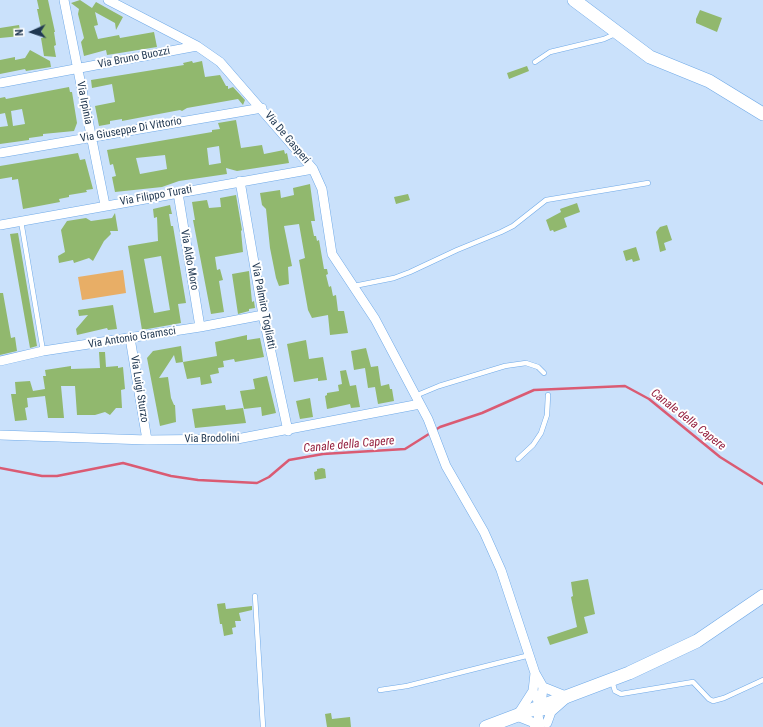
<!DOCTYPE html>
<style>
body{margin:0}
#map{position:relative;width:763px;height:727px;overflow:hidden;background:#cae1fb;font-family:"Roboto Condensed",sans-serif}
canvas{display:block}
.north{position:absolute;left:12px;top:12px;width:40px;height:40px;-webkit-text-stroke:3px #fff;paint-order:stroke;rotate:267deg;font-size:11px;font-weight:700;line-height:16px;text-align:center;color:#1f3751}
.north::after{content:'';display:block;margin:auto;width:14px;height:18px;background:#1f3751;clip-path:polygon(50% 0,100% 100%,50% 72%,0 100%)}
</style>
<div id="map">
<canvas width="763" height="727"></canvas>
<div class="north">N</div>
</div>
<script>
const ctx = document.querySelector('canvas').getContext('2d');
ctx.lineJoin = 'round';
function fillPath(path, color) { ctx.fillStyle = color; ctx.fill(path, 'evenodd'); }
const toPath = rows => new Path2D(rows.map(r => 'M' + r).join(''));
function trace(path, color, width, dash) { ctx.strokeStyle = color; ctx.lineWidth = width; ctx.lineCap = dash ? 'butt' : 'round'; ctx.setLineDash(dash || []); ctx.stroke(path); }
function drawText(font, color, halo, rows, align = 'center') {
  ctx.font = font + ' "Roboto Condensed",sans-serif'; ctx.lineWidth = 4; ctx.setLineDash([]); ctx.textBaseline = 'middle'; ctx.strokeStyle = halo; ctx.fillStyle = color; for (const [text, x, y, turn = 0] of rows) {
    ctx.save(); ctx.translate(x, y); ctx.rotate((+turn || 0) * Math.PI / 180); ctx.textAlign = isNaN(turn) ? turn : align; if (halo) ctx.strokeText(text, 0, 0); ctx.fillText(text, 0, 0); ctx.restore();
  }
}
fillPath(toPath([
 [123,270,126,293,82,300,78,277]
]), '#e8ae66');
trace(toPath([
 [0,468,42,476,57,476,123,463,171,476,198,480,257,483,269,477,289,460,323,454,405,449,440,427,482,413,534,390,625,386,649,399,720,457,763,484]
]), '#da5b73', 2.5);
fillPath(toPath([
 [37,0,48,0,55,32,54,32,56,45,54,46,56,57,44,56,41,38,43,38,37,9,39,9],
 [80,0,92,8,96,2,123,17,116,30,115,23,95,12,98,25,94,26,98,39,119,35,120,38,154,32,157,47,107,55,106,50,84,56,81,42,84,38,78,14,79,9,71,3],
 [700,10,722,18,717,32,696,23,696,19],
 [19,25,21,36,0,38,0,28],
 [30,50,50,61,51,67,26,71,25,69,0,74,0,60,15,57,15,60,25,58],
 [192,61,193,63,202,61,205,77,220,75,226,86,228,86,228,89,233,87,245,100,243,105,238,99,187,108,182,111,180,110,122,121,122,119,110,121,110,124,99,126,95,106,115,102,112,84,92,88,91,80,184,65,183,63],
 [527,66,529,71,509,79,507,73],
 [69,87,70,92,72,92,77,123,74,131,43,134,43,136,29,138,29,140,0,144,0,127,8,126,5,113,0,114,0,98,5,97,6,99],
 [22,109,25,124,13,126,11,111],
 [236,120,241,148,262,145,264,154,284,150,285,154,287,153,289,163,237,171,226,168,227,174,179,181,162,187,115,192,112,177,116,176,113,164,110,165,107,150,212,132,212,130,220,129,218,123],
 [219,146,221,163,209,165,207,148],
 [165,155,167,169,140,174,136,158],
 [78,153,80,160,85,159,93,189,86,190,87,192,69,195,69,197,59,199,60,202,23,209,18,179,12,180,12,177,0,179,0,166],
 [310,184,315,221,311,221,314,236,316,236,317,241,319,240,324,269,327,269,328,274,326,275,329,287,331,286,333,296,336,295,338,311,344,311,348,333,330,335,328,315,312,318,308,310,299,260,305,258,299,224,284,226,292,266,288,267,289,284,279,286,276,278,270,248,266,209,262,205,260,193,280,190,281,198,294,195,293,188],
 [408,194,410,200,396,204,394,197],
 [236,195,242,230,241,231,243,252,215,257,217,270,220,269,223,280,219,281,224,312,211,314,193,220,195,220,192,202,207,200,209,208,221,207,220,198],
 [577,203,580,212,564,218,567,227,554,232,553,230,550,231,546,220,561,212,560,209],
 [170,205,172,214,169,214,171,226,173,226,186,303,178,304,181,323,142,330,128,246,158,241,157,217,154,218,153,209],
 [161,256,170,310,154,313,144,259],
 [115,213,118,231,110,231,111,234,104,241,93,261,89,258,74,263,73,260,59,263,58,256,65,252,61,230,67,221,86,218,91,221,112,218],
 [667,225,672,240,664,243,666,250,660,252,656,232,660,227],
 [18,233,37,346,30,348,10,234],
 [636,247,640,260,633,262,632,259,626,261,623,251],
 [249,271,252,302,254,301,255,308,249,309,249,311,238,314,232,274],
 [0,293,3,293,11,338,15,337,17,351,0,355],
 [113,305,117,329,108,330,107,328,77,335,76,329,88,315,79,316,78,310],
 [247,335,247,340,260,338,264,357,235,362,234,359,223,361,224,367,218,368,219,373,210,375,212,383,201,385,200,377,187,379,183,362,217,356,215,342],
 [306,340,309,359,323,357,327,380,318,381,318,378,294,382,287,344],
 [181,346,183,362,176,363,174,355,159,378,168,377,171,398,174,405,175,405,176,422,160,426,147,358,153,351],
 [366,348,371,367,378,366,381,386,389,384,390,389,392,389,394,401,378,404,375,387,368,388,365,368,354,370,351,351],
 [99,352,105,352,106,367,118,366,118,368,123,367,125,389,121,390,122,408,116,408,110,415,105,412,95,415,77,415,75,386,61,386,64,418,48,418,45,396,27,398,28,407,25,408,27,420,15,421,11,394,16,394,15,382,30,381,33,391,45,389,43,376,46,376,45,370,71,366,71,369,100,368],
 [346,370,350,386,356,385,360,407,351,408,350,404,327,409,325,396,327,395,327,393,339,391,338,385,342,384,340,371],
 [267,376,276,413,262,416,261,407,244,409,240,391,255,389,253,379],
 [310,398,313,417,300,419,296,401],
 [225,405,226,410,243,408,246,423,195,428,192,409],
 [322,468,325,469,326,478,315,480,314,472,317,471,317,469],
 [588,579,595,614,584,617,588,633,550,645,547,637,577,627,571,597,573,596,571,582],
 [225,603,226,609,252,606,252,610,239,613,241,621,235,621,236,627,232,628,233,634,224,636,222,624,220,624,217,604],
 [331,713,332,719,350,717,351,727,327,727,325,714]
]), '#91b86e');
const lane = toPath([
 [535,62,550,52,604,39,615,34],
 [21,221,43,351],
 [354,286,394,278,410,272,457,250,501,232,513,226,546,200,648,183],
 [415,396,439,386,505,366,526,363,538,367,544,373],
 [518,459,533,445,541,433,547,415,548,395],
 [255,596,263,727],
 [612,681,615,691,621,694,693,682,709,699,713,701,724,698,763,680],
 [380,690,407,686,530,655]
]);
const street = toPath([
 [64,0,105,205],
 [108,0,197,46,220,62,313,169,322,189,332,254,375,319,428,419,446,466,484,532,501,570,535,673,543,687,568,697,551,712,547,723],
 [0,83,197,46],
 [0,153,262,108],
 [240,181,263,315,288,431],
 [178,193,200,327],
 [0,225,313,169],
 [130,338,147,440],
 [0,361,43,351,200,327,263,315],
 [0,435,147,440,237,439,420,404],
 [535,673,533,691,543,711],
 [533,691,517,716,532,722,536,727],
 [540,727,538,715,541,706,543,687]
]);
const secondary = toPath([
 [574,0,650,57,709,81,763,114],
 [486,727,629,673,697,641,763,596]
]);
trace(lane, '#6fa9e7', 5.5);
trace(street, '#6fa9e7', 10);
trace(secondary, '#6fa9e7', 14);
trace(lane, '#fff', 4.5);
trace(street, '#fff', 9);
trace(secondary, '#fff', 13);
drawText('11px', '#1f3751', '#fff', [
 ["Via Bruno Buozzi",134,58,-11],
 ["Via Irpinia",84,103,79],
 ["Via Giuseppe Di Vittorio",131,130,-10],
 ["Via De Gasperi",287,138,50],
 ["Via Filippo Turati",156,196,-10],
 ["Via Aldo Moro",189,260,80],
 ["Via Palmiro Togliatti",263,306,79],
 ["Via Antonio Gramsci",132,338,-9],
 ["Via Luigi Sturzo",139,389,81],
 ["Via Brodolini",212,439,-1]
]);
drawText('italic 12px', '#941f3e', '#fff', [
 ["Canale della Capere",688,420,38],
 ["Canale della Capere",349,445,-5]
]);
</script>
